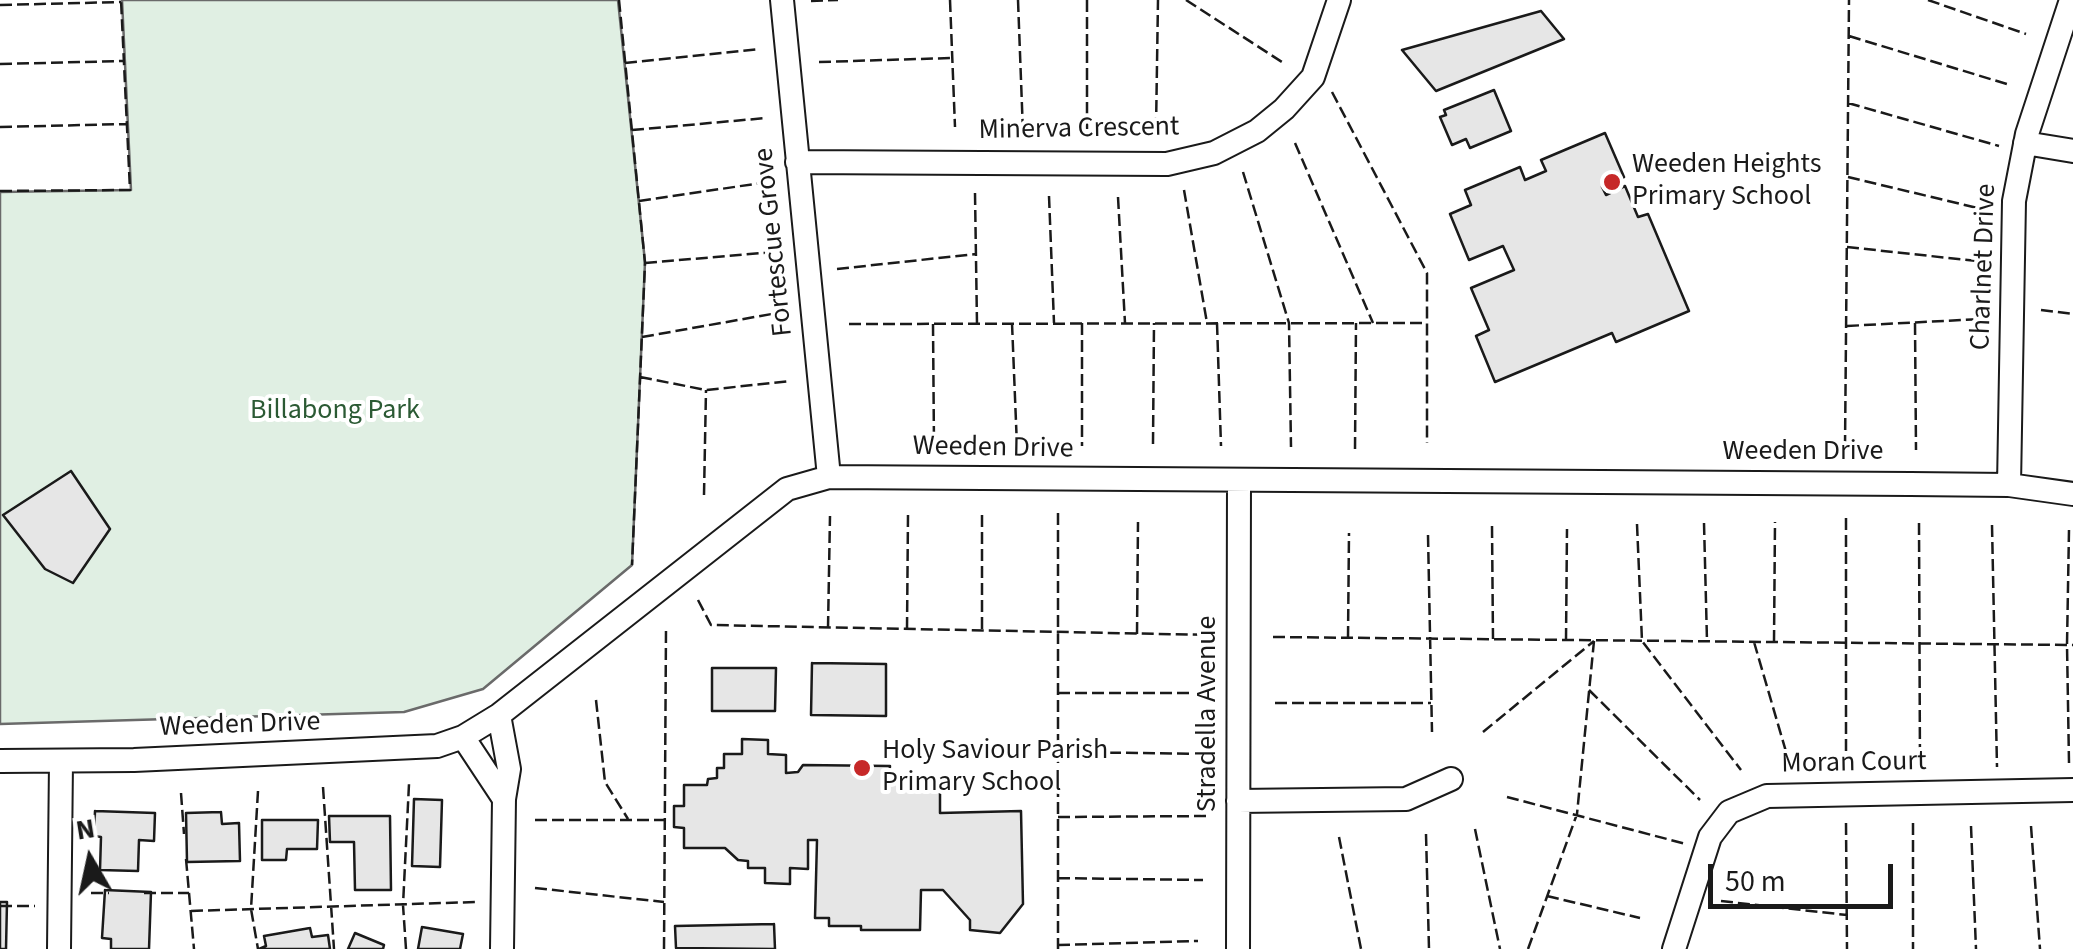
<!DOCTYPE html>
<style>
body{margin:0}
#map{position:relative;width:2073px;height:949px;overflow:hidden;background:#fff;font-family:"Source Sans 3",sans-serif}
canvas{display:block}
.north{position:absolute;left:40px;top:809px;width:100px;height:100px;-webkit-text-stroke:8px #fff;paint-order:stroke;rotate:351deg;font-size:28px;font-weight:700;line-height:40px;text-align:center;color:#1a1a1a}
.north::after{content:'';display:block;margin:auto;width:35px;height:45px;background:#1a1a1a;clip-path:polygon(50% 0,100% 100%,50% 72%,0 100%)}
.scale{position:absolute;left:1708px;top:864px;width:185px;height:45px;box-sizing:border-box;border:5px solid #1a1a1a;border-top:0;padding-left:12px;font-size:30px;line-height:35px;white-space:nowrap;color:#1a1a1a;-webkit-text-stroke:8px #fff;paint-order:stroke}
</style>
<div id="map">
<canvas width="2073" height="949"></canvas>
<div class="north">N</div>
<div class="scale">50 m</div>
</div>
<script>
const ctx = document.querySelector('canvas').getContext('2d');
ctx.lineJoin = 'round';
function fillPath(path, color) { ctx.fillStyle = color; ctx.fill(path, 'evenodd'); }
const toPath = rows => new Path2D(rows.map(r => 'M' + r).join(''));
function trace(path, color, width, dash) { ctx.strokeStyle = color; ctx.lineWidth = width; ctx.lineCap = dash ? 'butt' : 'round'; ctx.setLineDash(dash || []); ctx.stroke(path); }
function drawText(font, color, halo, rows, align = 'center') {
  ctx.font = font + ' "Source Sans 3",sans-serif'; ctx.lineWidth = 8; ctx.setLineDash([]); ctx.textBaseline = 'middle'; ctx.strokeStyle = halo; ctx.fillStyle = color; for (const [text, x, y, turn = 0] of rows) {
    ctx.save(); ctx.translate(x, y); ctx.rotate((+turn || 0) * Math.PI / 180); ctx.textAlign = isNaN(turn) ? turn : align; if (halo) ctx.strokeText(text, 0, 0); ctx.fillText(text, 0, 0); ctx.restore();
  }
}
const green = toPath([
 [122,0,618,0,645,262,632,565,483,689,404,712,0,724,0,192,131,190,122,0]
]);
fillPath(green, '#e0efe3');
trace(green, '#6a6a6a', 2.5);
const building = toPath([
 [1541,11,1564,39,1436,91,1402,50,1541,11],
 [1494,90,1511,131,1470,148,1466,139,1452,145,1440,117,1446,115,1444,110,1494,90],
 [1605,133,1624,177,1602,187,1606,195,1625,186,1638,217,1648,214,1689,311,1616,342,1612,333,1495,382,1476,336,1489,330,1471,288,1514,270,1503,246,1469,260,1450,214,1471,205,1465,190,1520,167,1525,180,1546,171,1541,160,1605,133],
 [71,471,110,529,73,583,45,569,3,515,71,471],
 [812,663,886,664,886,716,811,715,812,663],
 [712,668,776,668,775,711,712,711,712,668],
 [742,739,768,740,768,754,786,755,786,773,798,772,803,765,890,766,889,779,940,784,940,813,1021,811,1023,904,1000,933,970,930,970,920,943,890,921,890,920,930,861,930,861,926,829,926,829,918,815,918,817,840,808,840,808,869,790,868,790,884,765,883,765,868,748,868,748,861,738,860,725,848,684,848,684,828,674,827,674,806,684,806,684,785,707,785,708,779,717,778,717,768,724,768,724,754,742,754,742,739],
 [414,799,442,800,440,867,412,866,414,799],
 [95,811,155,813,154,841,139,840,138,871,100,870,101,837,94,836,95,811],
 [221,812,222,824,239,823,240,861,187,862,186,813,221,812],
 [329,816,390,816,391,890,355,890,354,842,330,842,329,816],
 [262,820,318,820,317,849,287,849,286,860,262,860,262,820],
 [105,890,151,892,149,949,111,949,111,939,102,938,105,890],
 [0,902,7,902,6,949,0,949,0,902],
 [774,924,775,949,676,948,675,926,774,924],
 [422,927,463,934,460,949,418,949,422,927],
 [310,928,312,937,328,935,330,949,259,949,266,946,264,936,310,928],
 [355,933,384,945,383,949,348,949,355,933]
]);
fillPath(building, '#e6e6e6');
trace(building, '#1a1a1a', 2.5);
const minor = toPath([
 [782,0,829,477],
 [2025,143,2073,151],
 [797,162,1167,164,1214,153,1257,131,1284,109,1313,77,1339,0],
 [2009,485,2014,201,2027,134,2071,0],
 [499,715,509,769,504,799,502,949],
 [463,737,504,799],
 [0,761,134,760,437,746,463,737,499,715,787,489,829,477,1910,484,2009,485,2073,494],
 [1238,801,1406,799,1451,779],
 [59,949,61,762],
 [1238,949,1239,480],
 [1674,949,1710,837,1729,812,1767,796,2073,790]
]);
trace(minor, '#1a1a1a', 26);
trace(minor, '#fff', 22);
trace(toPath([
 [619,0,645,263,632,565],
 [950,0,955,127],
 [1018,0,1023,133],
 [1087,0,1087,129],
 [1186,0,1282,62],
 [1928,0,2026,34],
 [811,1,838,0],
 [0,5,121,2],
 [1849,36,2010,85],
 [819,62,952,58],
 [625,63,760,49],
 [0,64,124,61],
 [1332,92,1427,273,1427,443],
 [1848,103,1999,146],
 [0,127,127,124],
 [1156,129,1158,0],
 [632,130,766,118],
 [1295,143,1373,323],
 [1243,172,1289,323,1291,447],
 [1848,177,1990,211],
 [1184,190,1207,323],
 [0,191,130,190,121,0],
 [975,193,977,324],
 [1049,196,1054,323],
 [1118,197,1125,323],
 [639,201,768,182],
 [1847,247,1986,262],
 [645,263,774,252],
 [837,269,976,254],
 [2041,310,2073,314],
 [1012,323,1017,447],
 [1082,323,1082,446],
 [1217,323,1221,446],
 [1915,323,1916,450],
 [849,324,1427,323],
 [933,324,934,446],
 [1847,326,1981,319],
 [642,337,783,312],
 [640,377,706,390,791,381],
 [1153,444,1154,323],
 [1845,447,1849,0],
 [1355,449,1356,323],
 [704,495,706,390],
 [1058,513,1058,949],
 [982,515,982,631],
 [1846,518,1846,767],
 [1704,523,1707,641],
 [1919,523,1920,770],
 [1637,524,1642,641,1741,770],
 [1992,525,1997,767],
 [1492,526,1493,639],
 [1428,535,1432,732],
 [698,600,711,625,1214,635],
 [828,628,830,516],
 [907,629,908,515],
 [1137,634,1138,522],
 [1273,637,2073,645],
 [1348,638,1349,533],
 [1566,640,1567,529],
 [1754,642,1789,762],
 [1774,642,1775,522],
 [1589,690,1700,800],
 [1058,693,1208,693],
 [596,700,605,782,628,819],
 [1275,703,1431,703],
 [1483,732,1594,641],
 [1058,752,1215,754],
 [2069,763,2067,645,2069,530],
 [323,787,334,949],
 [258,791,251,909,258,949],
 [181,793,184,834],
 [1507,797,1686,844],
 [1058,817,1209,816],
 [535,820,665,820],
 [1846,823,1847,949],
 [1913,823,1913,949],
 [1971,826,1976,949],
 [2031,826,2040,949],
 [1475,829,1500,949],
 [1426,834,1429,949],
 [1339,837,1361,949],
 [186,859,194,949],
 [1058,878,1203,880],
 [535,888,664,902],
 [91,893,109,893],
 [144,893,189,893],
 [1547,896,1640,918],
 [1721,901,1847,915],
 [0,906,35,906],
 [191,911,475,902],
 [1058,945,1198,941],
 [406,949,403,905,409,784],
 [664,949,666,629],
 [1528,949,1577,814,1594,641]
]), '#1a1a1a', 2.5, [12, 5]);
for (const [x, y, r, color] of [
 [1612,182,10,"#c62828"],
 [862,768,10,"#c62828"]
]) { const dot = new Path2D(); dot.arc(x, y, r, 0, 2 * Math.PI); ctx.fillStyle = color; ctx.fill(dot); trace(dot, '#fff', 4); }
drawText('28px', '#1a1a1a', '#fff', [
 ["Minerva Crescent",1079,130,-1],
 ["Fortescue Grove",775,242,-96],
 ["Charlnet Drive",1985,267,-88],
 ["Weeden Drive",993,449,1],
 ["Weeden Drive",1803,453],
 ["Stradella Avenue",1209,714,-90],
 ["Weeden Drive",240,726,-2],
 ["Moran Court",1854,764,-1]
]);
drawText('28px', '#1a1a1a', '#fff', [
 ["Weeden Heights",1632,166],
 ["Primary School",1632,198],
 ["Holy Saviour Parish",882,752],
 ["Primary School",882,784]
], 'left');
drawText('28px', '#2b5a34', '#fff', [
 ["Billabong Park",335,412]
]);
</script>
